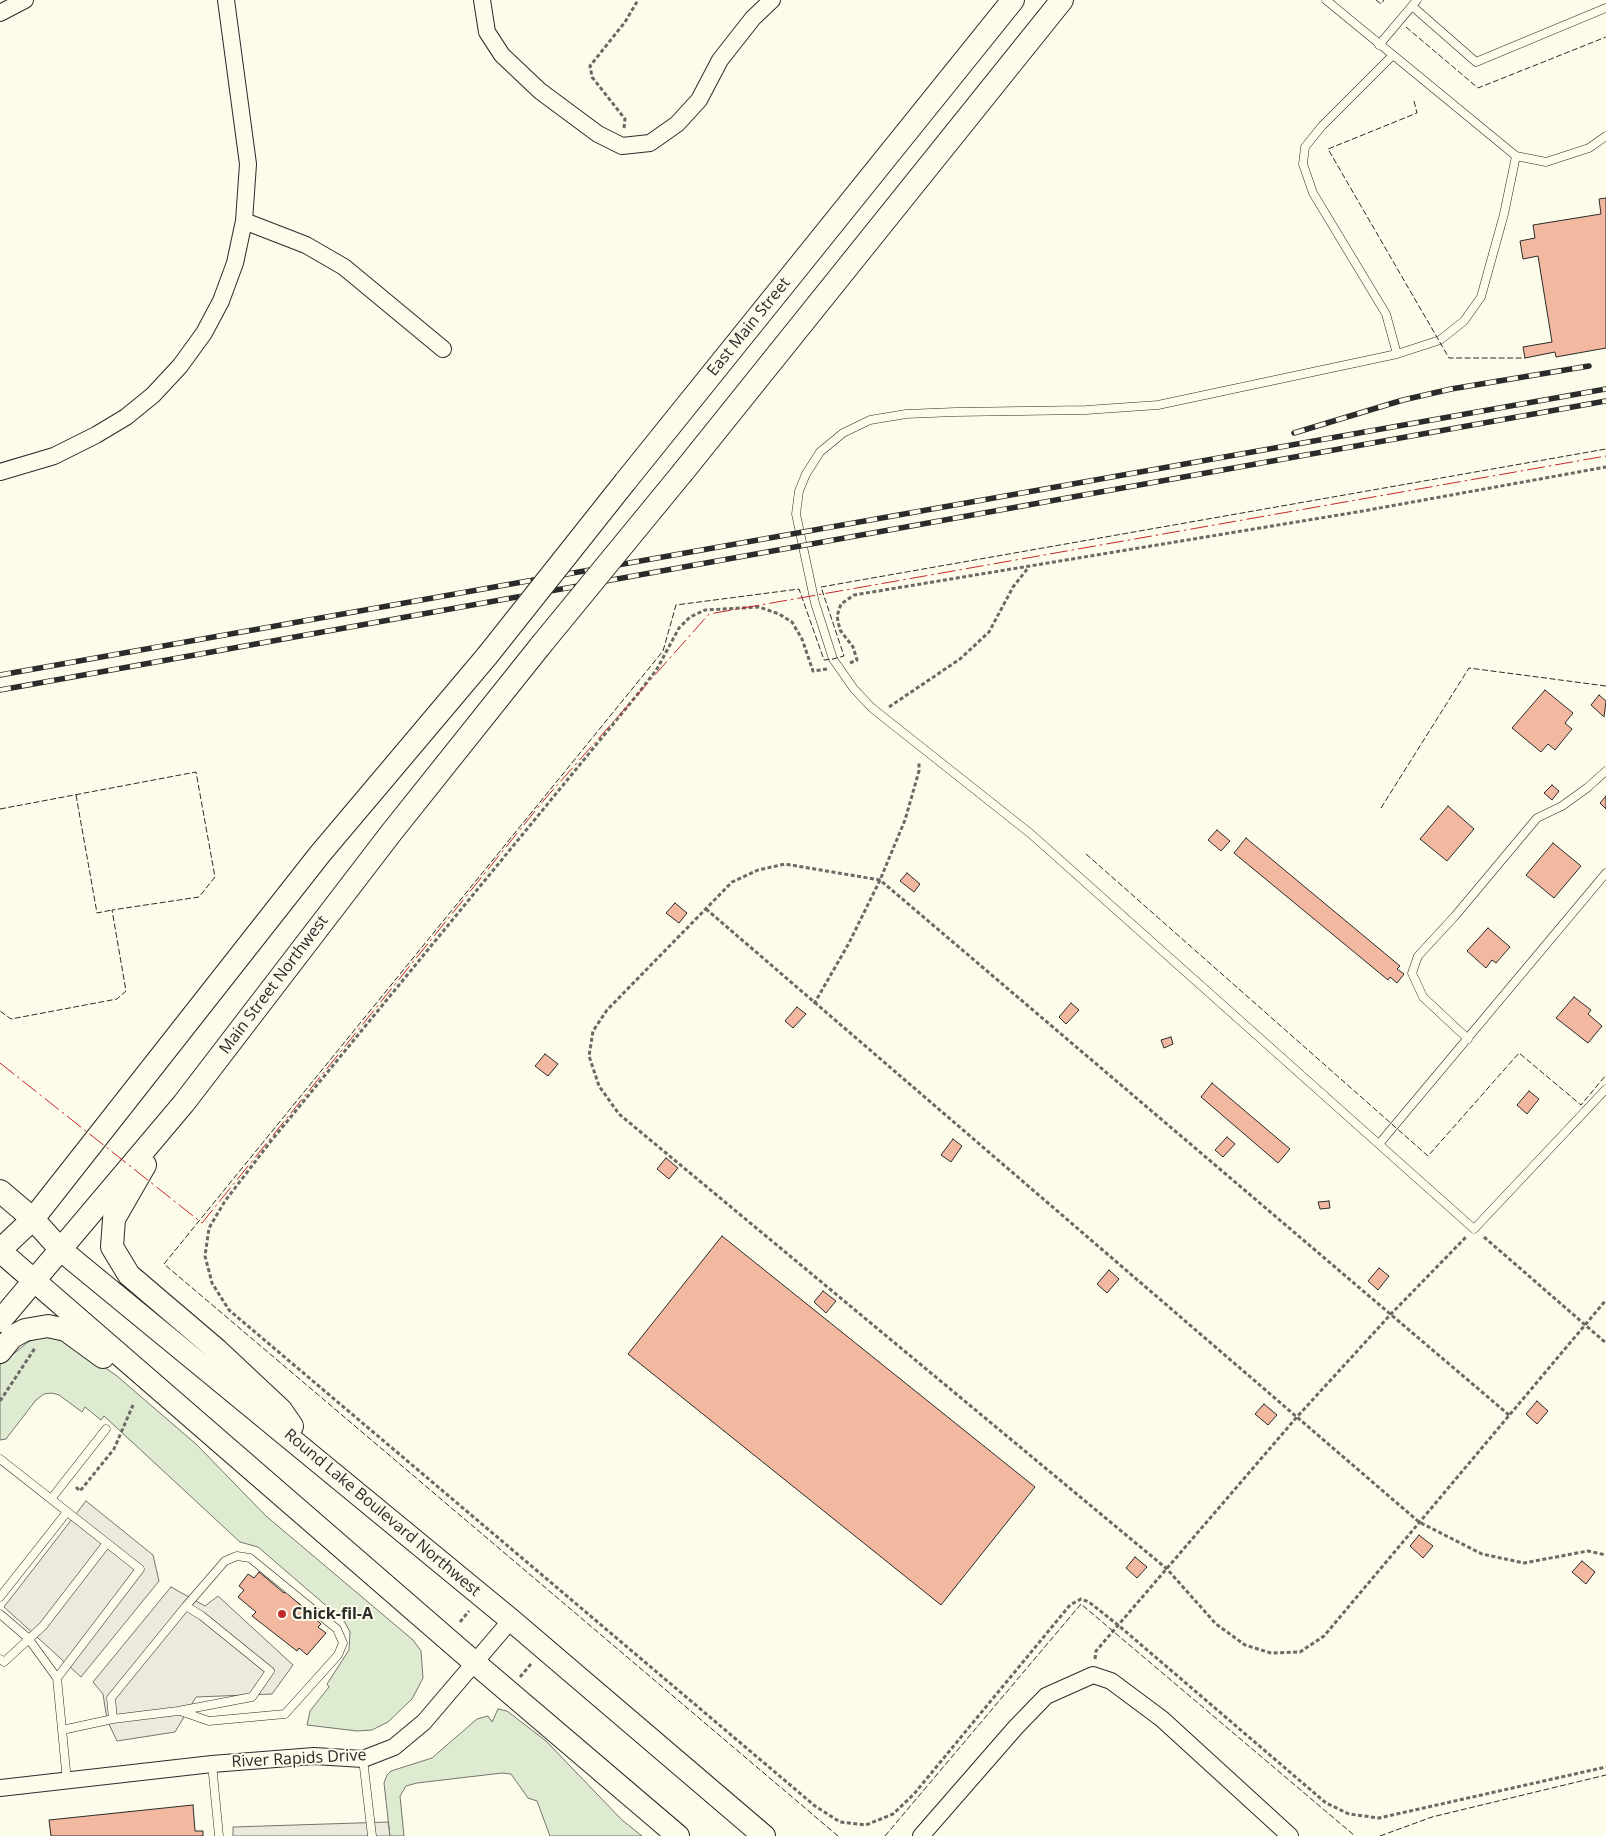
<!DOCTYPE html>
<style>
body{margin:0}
canvas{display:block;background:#fdfbea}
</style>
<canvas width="1606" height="1836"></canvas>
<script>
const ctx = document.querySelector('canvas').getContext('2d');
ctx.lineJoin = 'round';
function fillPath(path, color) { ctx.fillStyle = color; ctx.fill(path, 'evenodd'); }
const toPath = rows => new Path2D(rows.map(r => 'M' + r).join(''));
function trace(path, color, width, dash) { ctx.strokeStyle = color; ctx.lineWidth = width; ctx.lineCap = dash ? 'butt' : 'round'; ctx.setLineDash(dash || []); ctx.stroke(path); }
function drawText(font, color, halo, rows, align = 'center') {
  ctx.font = font + ' "Open Sans",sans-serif'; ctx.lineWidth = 4; ctx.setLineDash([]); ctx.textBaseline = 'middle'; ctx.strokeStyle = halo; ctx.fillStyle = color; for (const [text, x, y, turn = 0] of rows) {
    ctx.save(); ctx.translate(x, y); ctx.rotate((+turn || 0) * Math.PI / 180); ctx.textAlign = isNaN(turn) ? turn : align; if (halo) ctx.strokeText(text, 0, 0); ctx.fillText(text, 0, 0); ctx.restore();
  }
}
const green = toPath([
 [40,1337,64,1339,117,1376,197,1445,266,1516,413,1640,421,1651,423,1678,412,1699,388,1722,372,1730,357,1731,307,1725,310,1711,329,1687,327,1684,349,1650,350,1632,344,1621,258,1547,240,1542,104,1416,101,1420,85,1407,82,1412,59,1395,52,1393,44,1394,36,1400,6,1439,0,1440,0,1365,28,1342,40,1337],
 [498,1709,507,1711,546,1741,622,1820,642,1836,550,1836,537,1801,528,1798,511,1774,502,1773,417,1783,406,1786,400,1796,404,1836,390,1836,384,1783,387,1775,391,1771,432,1758,477,1719,488,1716,492,1722,498,1709]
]);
fillPath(green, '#deebd1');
trace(green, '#74746e', 1);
const parking = toPath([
 [86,1501,153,1555,159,1581,81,1677,4,1607,86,1501],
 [171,1587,205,1606,218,1596,293,1665,272,1694,196,1697,175,1732,117,1741,107,1720,103,1694,93,1682,171,1587],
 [388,1822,390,1836,233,1836,233,1827,388,1822]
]);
fillPath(parking, '#eceadb');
trace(parking, '#74746e', 1);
const building = toPath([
 [1606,198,1606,348,1556,357,1555,352,1525,358,1523,347,1552,342,1538,256,1523,259,1520,241,1535,238,1533,225,1601,214,1599,199,1606,198],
 [1545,690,1573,713,1565,723,1572,729,1555,750,1548,744,1541,752,1512,728,1545,690],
 [1599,695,1606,701,1604,717,1591,705,1599,695],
 [1552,785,1559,791,1552,800,1544,793,1552,785],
 [1606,796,1606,809,1600,803,1606,796],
 [1448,806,1474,829,1447,861,1420,839,1448,806],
 [1217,830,1230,841,1221,851,1208,840,1217,830],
 [1246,838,1400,966,1397,969,1404,974,1397,983,1390,977,1388,980,1234,853,1246,838],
 [1553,843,1581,866,1554,898,1526,875,1553,843],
 [907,873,920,884,914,892,900,881,907,873],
 [675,903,687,913,679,923,666,913,675,903],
 [1488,928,1510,947,1496,963,1492,960,1486,968,1467,951,1488,928],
 [1574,997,1591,1010,1588,1014,1602,1026,1588,1043,1556,1018,1574,997],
 [1071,1003,1079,1010,1066,1024,1059,1017,1071,1003],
 [797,1007,806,1014,793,1028,785,1021,797,1007],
 [1171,1037,1173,1044,1164,1048,1161,1040,1171,1037],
 [545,1054,558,1064,548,1076,535,1066,545,1054],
 [1212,1083,1290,1149,1278,1163,1201,1097,1212,1083],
 [1529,1091,1539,1099,1527,1114,1517,1105,1529,1091],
 [1227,1137,1235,1144,1223,1157,1215,1150,1227,1137],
 [953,1139,962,1146,951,1162,941,1155,953,1139],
 [666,1158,678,1168,669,1179,657,1169,666,1158],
 [1329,1201,1330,1208,1320,1209,1318,1202,1329,1201],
 [722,1236,1035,1487,941,1605,628,1354,722,1236],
 [1379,1268,1389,1276,1378,1290,1368,1281,1379,1268],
 [1109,1270,1119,1279,1107,1293,1097,1284,1109,1270],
 [823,1291,836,1301,826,1313,814,1302,823,1291],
 [1537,1401,1548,1411,1537,1424,1526,1414,1537,1401],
 [1264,1404,1277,1415,1268,1425,1255,1414,1264,1404],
 [1419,1535,1433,1546,1423,1558,1410,1546,1419,1535],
 [1135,1557,1147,1567,1137,1578,1126,1568,1135,1557],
 [1582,1561,1595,1572,1586,1584,1572,1572,1582,1561],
 [259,1572,284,1593,286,1592,321,1624,318,1627,326,1633,307,1655,299,1648,297,1651,252,1616,256,1612,238,1597,244,1590,239,1586,248,1574,254,1578,259,1572],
 [193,1805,195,1831,203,1831,203,1836,51,1836,49,1820,193,1805]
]);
fillPath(building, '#f2b8a0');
trace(building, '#2b2b2b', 1);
const service = toPath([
 [1326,0,1516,156,1546,162,1589,148,1606,136],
 [1412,6,1476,62,1606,8],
 [1379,45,1417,0],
 [1392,56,1322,126,1305,147,1303,164,1313,193,1386,314,1397,354],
 [1516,156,1504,214,1481,297,1464,321,1440,340,1397,354,1158,405,1086,410,955,412,906,414,870,420,843,433,820,452,806,474,799,491,796,514,815,603,833,659,854,689,872,708,1031,834,1474,1229,1606,1089],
 [1468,1039,1423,997,1412,973,1418,956,1455,916,1537,818,1562,806,1587,788,1606,771],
 [1379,1144,1606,873],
 [0,1459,140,1569,57,1678,67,1781],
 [51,1499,106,1429],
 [0,1597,67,1512],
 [0,1614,28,1638,57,1678],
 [0,1659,4,1662,43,1626,107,1543],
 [180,1711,209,1721,285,1714,338,1655,343,1643,337,1629,250,1558,237,1556,225,1561,186,1606],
 [62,1730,113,1719,178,1711,252,1697,270,1671,202,1616,186,1606,111,1698,113,1719],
 [363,1759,372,1836],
 [212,1764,219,1836]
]);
const minor = toPath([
 [482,0,487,32,502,55,540,91,598,134,622,146,650,143,677,124,699,100,720,60,753,18,772,0],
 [0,13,25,0],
 [244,221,306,245,344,267,443,349],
 [0,472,54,456,96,435,126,417,153,395,180,366,204,333,221,301,235,263,244,221,248,164,226,0],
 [0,1788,212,1764,314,1756,363,1759,394,1747,424,1722,511,1620],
 [921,1836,1016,1727,1046,1696,1093,1675,1111,1681,1162,1719,1290,1836]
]);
const secondary = toPath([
 [683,472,1062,0],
 [625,482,1013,0],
 [145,1165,114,1219,112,1247,129,1275,217,1350,281,1410,292,1426],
 [0,1191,33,1219,61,1250,511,1620,764,1836],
 [0,1250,33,1219,320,854,487,656],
 [0,1251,475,1663,678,1836],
 [0,1321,184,1103,391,833,541,645],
 [0,1352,12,1337,25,1330,48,1326,66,1330,103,1357]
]);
trace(service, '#2b2b2b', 9);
trace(minor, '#2b2b2b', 18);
trace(secondary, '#2b2b2b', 24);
trace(toPath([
 [624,128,625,119,592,77,590,66,625,22,638,0],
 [850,663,857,660,853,647,840,630,837,616,841,604,854,595,1363,511,1606,467],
 [827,669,813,671,802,639,792,622,779,614,759,607,705,610,690,617,679,628,657,669,637,695,271,1141,225,1201,209,1228,205,1256,212,1283,229,1310,815,1806,840,1822,866,1825,893,1814,914,1794,1070,1605,1081,1599,1089,1602,1118,1625,1326,1803,1349,1814,1379,1818,1606,1767],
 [889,707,960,659,989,632,1013,587,1028,568],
 [706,909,1419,1522,1482,1554,1524,1563,1588,1551,1606,1555],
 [814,1004,849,943,880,880,905,820,919,771,919,761],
 [1484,1237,1606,1343],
 [0,1401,35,1348],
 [1509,1415,880,880,785,864,758,870,732,882,607,1010,593,1031,589,1056,599,1086,619,1114,1167,1569,1216,1624,1245,1645,1271,1653,1300,1652,1324,1636,1606,1300],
 [76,1487,80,1491,114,1449,133,1405],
 [460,1622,469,1611],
 [1095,1659,1096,1651,1296,1418,1391,1314,1466,1237],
 [520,1677,531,1664]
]), '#6a6964', 3, [4, 2.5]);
trace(service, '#fdfbea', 8);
trace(minor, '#fdfbea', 16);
trace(secondary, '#fdfbea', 22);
const rail = toPath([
 [1294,433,1403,400,1451,389,1589,366],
 [0,675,1606,389],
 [0,690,1606,401]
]);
trace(rail, '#2b2b2b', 5.5);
trace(rail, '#fdfbea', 4, [11]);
const secondaryBridge = toPath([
 [541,645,683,472],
 [487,656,625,482]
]);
trace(secondaryBridge, '#2b2b2b', 24, []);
trace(secondaryBridge, '#fdfbea', 22);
trace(toPath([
 [1376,0,1381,4,1384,0],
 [1406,27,1478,88,1606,37],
 [1414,101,1417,113,1328,149,1449,358,1525,358],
 [76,795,97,913,112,910],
 [1381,808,1469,668,1606,686],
 [0,809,196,772,215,877,199,897,112,910,126,991,117,999,11,1019,0,1011],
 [1086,854,1428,1156,1519,1053,1581,1105,1606,1075],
 [838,1836,164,1264,663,651,676,605,799,589,824,660,833,659,844,656,821,587,1606,449],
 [885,1836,1081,1604,1355,1836],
 [1380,1836,1432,1817,1606,1775]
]), '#2b2b2b', 1, [6, 2.5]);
trace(toPath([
 [0,1063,202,1223,544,800,709,614,1606,456]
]), '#c62828', 1, [18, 4, 2.5, 4]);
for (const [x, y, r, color] of [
 [282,1614,5,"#c62828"]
]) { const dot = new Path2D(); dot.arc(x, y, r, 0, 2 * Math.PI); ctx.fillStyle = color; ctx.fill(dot); trace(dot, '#fdfbea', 2); }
drawText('16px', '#2b2b2b', '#fdfbea', [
 ["East Main Street",749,327,-51],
 ["Main Street Northwest",274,985,-53],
 ["Round Lake Boulevard Northwest",382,1513,40],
 ["River Rapids Drive",299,1759,-3]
]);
drawText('bold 16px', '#2b2b2b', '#fdfbea', [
 ["Chick-fil-A",292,1614]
], 'left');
</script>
